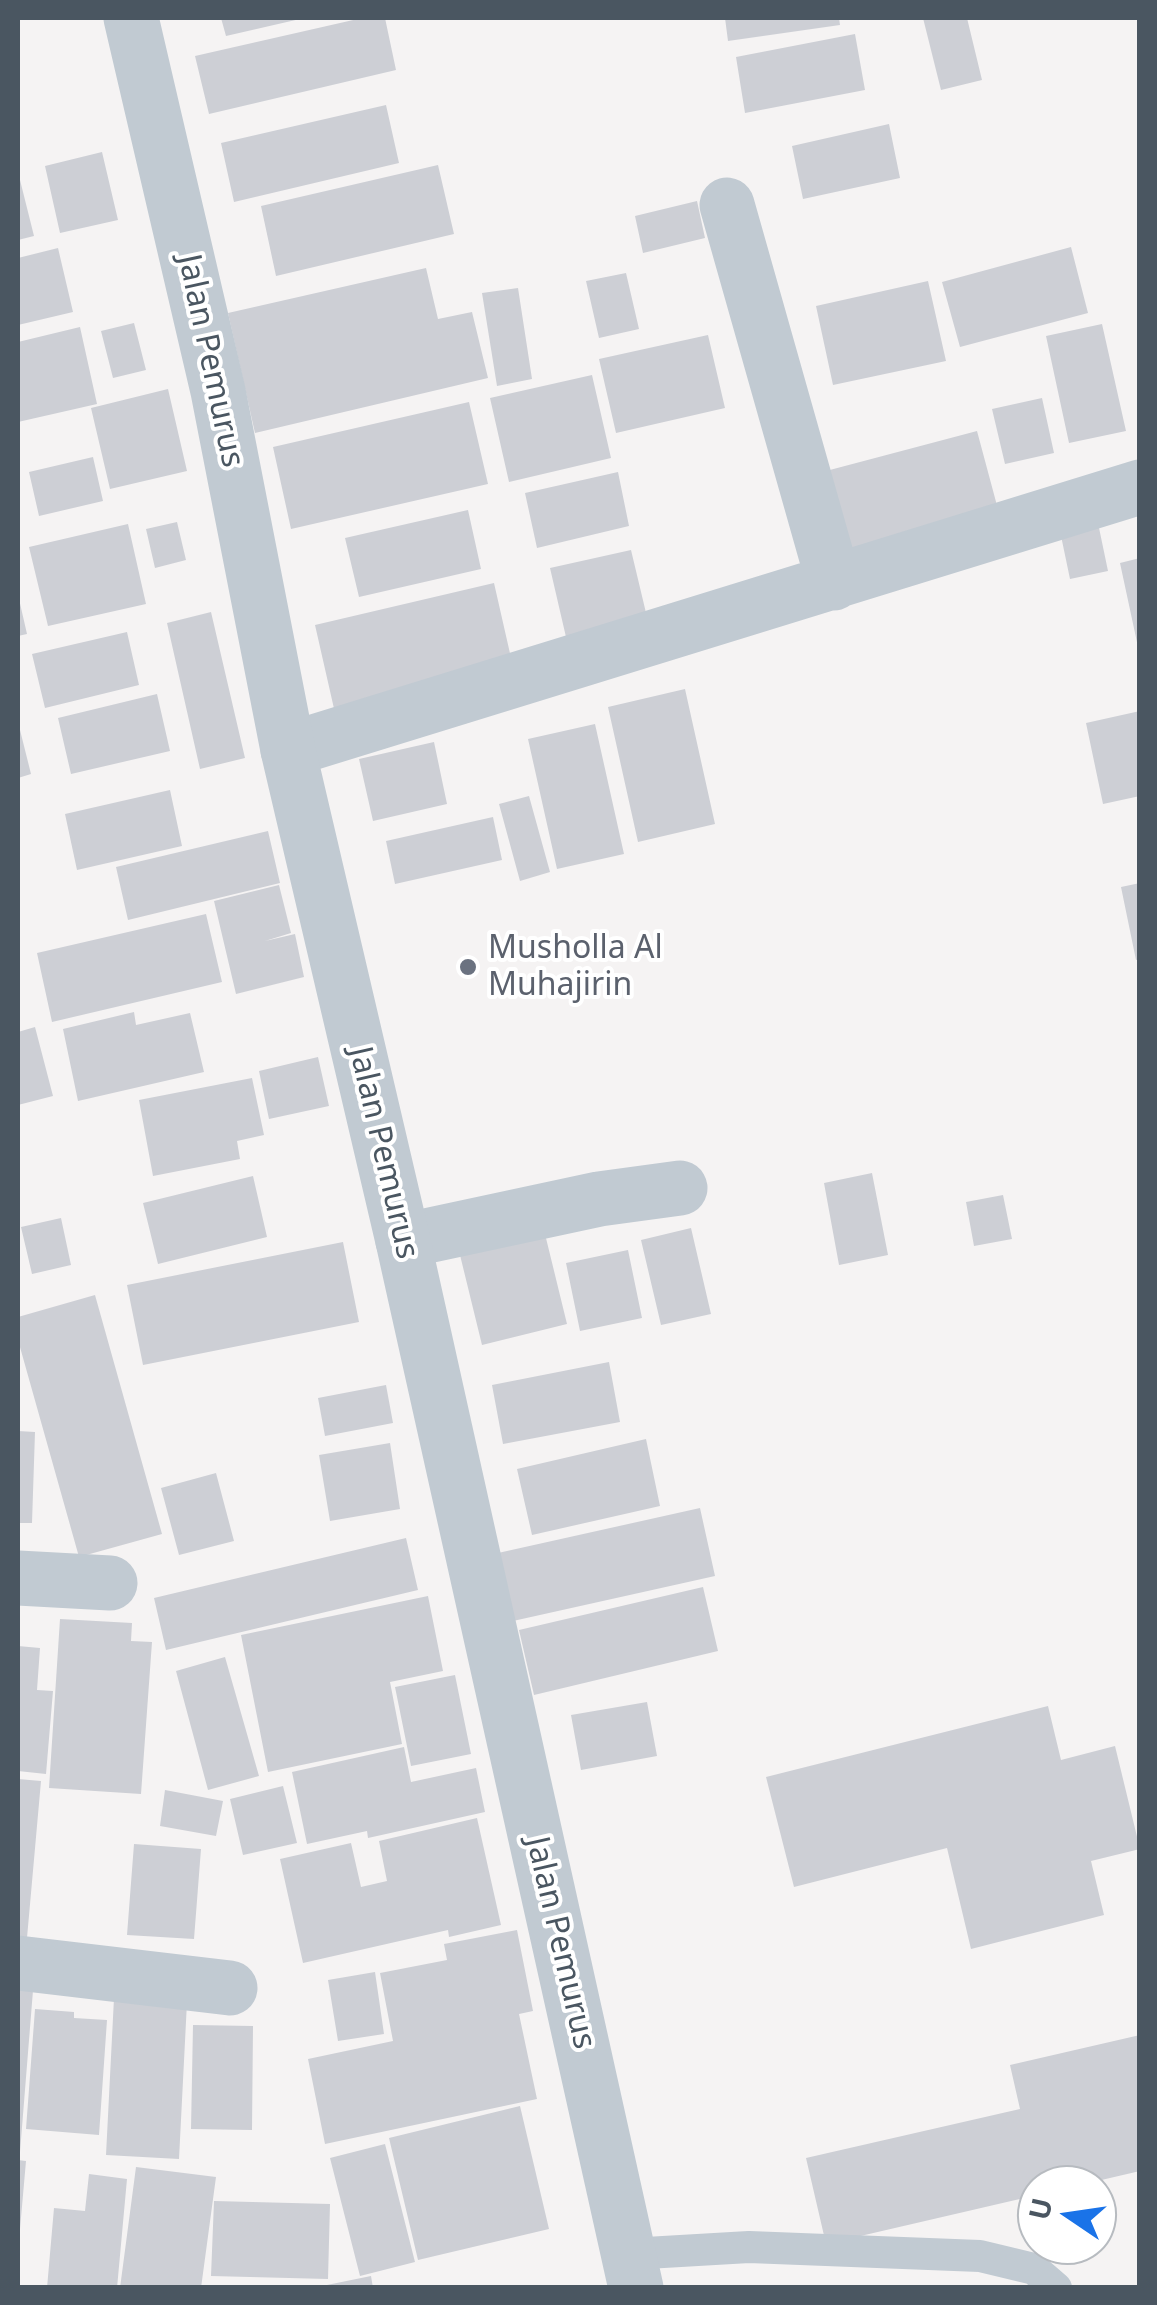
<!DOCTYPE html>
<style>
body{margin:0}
#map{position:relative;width:1157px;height:2305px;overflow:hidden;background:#f5f3f3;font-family:"Noto Sans",sans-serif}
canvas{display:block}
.frame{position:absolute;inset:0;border:20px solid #4a5661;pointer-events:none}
.north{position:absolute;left:1017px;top:2165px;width:100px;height:100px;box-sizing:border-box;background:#fff;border:2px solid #b7bbc0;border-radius:50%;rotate:283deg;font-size:28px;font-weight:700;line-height:40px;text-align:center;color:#4a5661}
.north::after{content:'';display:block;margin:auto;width:35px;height:45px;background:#1a73e8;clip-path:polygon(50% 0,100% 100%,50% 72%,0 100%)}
</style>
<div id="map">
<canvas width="1157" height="2305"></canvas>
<div class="frame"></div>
<div class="north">U</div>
</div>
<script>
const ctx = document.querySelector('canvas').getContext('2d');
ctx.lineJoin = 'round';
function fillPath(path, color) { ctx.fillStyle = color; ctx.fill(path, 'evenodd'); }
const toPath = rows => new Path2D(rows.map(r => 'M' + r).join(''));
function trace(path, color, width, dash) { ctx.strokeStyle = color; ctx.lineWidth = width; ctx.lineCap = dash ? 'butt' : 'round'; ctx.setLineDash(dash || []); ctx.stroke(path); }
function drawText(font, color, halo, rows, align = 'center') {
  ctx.font = font + ' "Noto Sans",sans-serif'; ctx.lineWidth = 8; ctx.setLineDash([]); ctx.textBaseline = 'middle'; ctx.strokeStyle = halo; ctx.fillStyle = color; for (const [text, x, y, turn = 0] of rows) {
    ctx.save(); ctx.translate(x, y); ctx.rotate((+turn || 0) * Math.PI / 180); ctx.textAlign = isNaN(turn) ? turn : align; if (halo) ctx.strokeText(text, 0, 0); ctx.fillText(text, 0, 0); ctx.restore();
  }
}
fillPath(toPath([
 [221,18,300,18,300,19,226,36],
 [362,18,385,18,396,70,209,114,195,56],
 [725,18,839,18,840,25,728,41],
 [923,18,967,18,982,80,941,90],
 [855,34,865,90,745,113,736,57],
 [386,105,399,163,234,202,221,143],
 [889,124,900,178,803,199,792,146],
 [102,152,118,220,60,233,45,166],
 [438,165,454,234,276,276,261,206],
 [18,172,34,236,18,240],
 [697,201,705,238,643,253,635,216],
 [1071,247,1088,313,960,347,942,282],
 [58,248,73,312,18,325,18,258],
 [426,268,438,319,472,312,488,378,255,433,228,313],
 [626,273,639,329,599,338,586,281],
 [928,281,946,361,833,385,816,306],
 [518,288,532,379,497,386,482,293],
 [134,323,146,370,113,378,101,331],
 [1102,324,1126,431,1069,443,1046,336],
 [80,327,97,404,18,422,18,342],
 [708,335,725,408,616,433,599,359],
 [592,375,611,458,509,482,490,398],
 [168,389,187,471,110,489,91,408],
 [1042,398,1054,453,1005,464,992,409],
 [469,402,488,484,291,529,273,447],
 [977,431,999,513,848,554,826,471],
 [93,457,103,501,39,516,29,472],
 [618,472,629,526,537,548,525,493],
 [468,510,481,569,359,597,345,538],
 [177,522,186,560,155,568,146,529],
 [1098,523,1108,571,1070,579,1060,531],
 [128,524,146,604,48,626,29,547],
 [631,550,647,617,566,637,550,568],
 [1140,558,1140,647,1138,647,1120,563],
 [494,583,514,671,335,713,315,625],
 [19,599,27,634,18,636,18,600],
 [211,612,245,758,200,769,167,623],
 [127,632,139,685,45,708,32,654],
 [685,689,715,824,638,842,608,707],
 [157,694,170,751,71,774,58,718],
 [1140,711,1140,796,1103,804,1086,723],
 [18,722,31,774,18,778],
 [595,724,624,854,557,869,528,739],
 [434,742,447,804,373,821,359,759],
 [170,790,182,846,77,870,65,814],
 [529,796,550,872,520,881,499,804],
 [493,817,502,860,395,884,386,841],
 [268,831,280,883,128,920,116,867],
 [1140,883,1140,959,1136,960,1121,887],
 [279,885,291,933,265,941,295,934,304,977,236,994,214,901],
 [206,914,222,982,52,1022,37,953],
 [134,1012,136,1025,190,1013,204,1072,78,1101,63,1029],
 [35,1027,53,1096,18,1105,18,1032],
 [318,1057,329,1106,269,1119,259,1071],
 [252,1078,264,1135,237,1141,240,1159,153,1176,139,1100],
 [872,1173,888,1255,839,1265,824,1183],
 [253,1176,267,1237,158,1264,143,1203],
 [1003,1195,1012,1239,974,1246,966,1202],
 [61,1218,71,1265,32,1274,21,1227],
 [691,1228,711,1314,661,1325,641,1240],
 [545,1234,567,1324,482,1345,460,1255],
 [343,1242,359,1322,143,1365,127,1285],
 [628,1250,642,1318,580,1331,566,1263],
 [95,1295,162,1534,79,1557,18,1340,18,1317],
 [609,1362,620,1422,503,1444,492,1385],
 [386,1385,393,1423,325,1436,318,1398],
 [18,1431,35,1432,32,1523,18,1523],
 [646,1439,660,1506,532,1535,517,1469],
 [390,1443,400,1509,330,1521,319,1455],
 [216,1473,234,1541,179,1555,161,1488],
 [700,1508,715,1576,513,1621,498,1553],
 [406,1538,418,1590,166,1650,154,1598],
 [703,1587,718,1651,534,1695,519,1630],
 [428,1596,443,1671,390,1682,402,1744,268,1772,241,1635],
 [60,1619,132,1623,131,1641,152,1642,141,1794,49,1788],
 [18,1646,40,1648,37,1690,53,1691,46,1774,18,1771],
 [225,1657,259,1776,208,1790,176,1671],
 [455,1675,471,1754,411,1766,395,1687],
 [647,1702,657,1756,581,1770,571,1715],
 [1048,1706,1061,1760,1115,1746,1140,1849,1091,1861,1104,1915,971,1949,947,1848,794,1887,766,1777],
 [404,1747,411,1782,476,1768,485,1812,368,1838,367,1831,307,1844,292,1772],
 [18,1779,41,1781,26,1949,18,1948],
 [283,1786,297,1843,243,1855,230,1799],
 [165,1790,223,1801,216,1836,160,1826],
 [477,1818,501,1925,449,1937,448,1930,303,1963,280,1859,351,1843,361,1887,387,1881,379,1841],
 [134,1844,201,1849,194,1939,127,1935],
 [517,1930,533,2011,519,2014,537,2099,325,2144,308,2059,393,2041,380,1973,447,1960,444,1944],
 [375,1972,384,2034,338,2041,328,1980],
 [18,1976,34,1978,20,2152,18,2152],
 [114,1998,187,2002,179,2159,106,2155],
 [35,2009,74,2012,74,2018,107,2020,99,2135,26,2129],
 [193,2025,253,2026,252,2130,191,2129],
 [1140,2035,1140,2171,1080,2185,1037,2185,1037,2195,826,2244,806,2158,1020,2109,1010,2065],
 [520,2106,549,2229,418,2260,389,2138],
 [385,2144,415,2262,360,2276,330,2158],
 [18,2160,26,2161,20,2229,18,2229],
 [136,2167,216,2177,201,2288,120,2288],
 [89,2174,127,2179,117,2288,47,2288,54,2208,85,2211],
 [214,2201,330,2204,328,2279,211,2276],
 [371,2276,373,2288,322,2288,322,2286]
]), '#cdcfd5');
trace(toPath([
 [629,2254,749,2247,980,2256,1034,2269,1056,2288]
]), '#c1cad2', 32);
trace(toPath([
 [727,205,834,583],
 [288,750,1140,487],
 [403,1241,599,1199,680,1188],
 [18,1578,110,1583],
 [18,1963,230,1988]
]), '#c1cad2', 55);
trace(toPath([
 [131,18,218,391,288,750,403,1241,636,2288]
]), '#c1cad2', 55);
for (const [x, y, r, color] of [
 [468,967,10,"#6b7280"]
]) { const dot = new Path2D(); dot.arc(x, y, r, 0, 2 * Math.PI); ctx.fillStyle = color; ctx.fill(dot); trace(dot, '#fff', 4); }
drawText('32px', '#4a5661', '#fff', [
 ["Jalan Pemurus",210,361,78],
 ["Jalan Pemurus",383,1153,77],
 ["Jalan Pemurus",560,1943,77]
]);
drawText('32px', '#5b616d', '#fff', [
 ["Musholla Al",488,949],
 ["Muhajirin",488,986]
], 'left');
</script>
